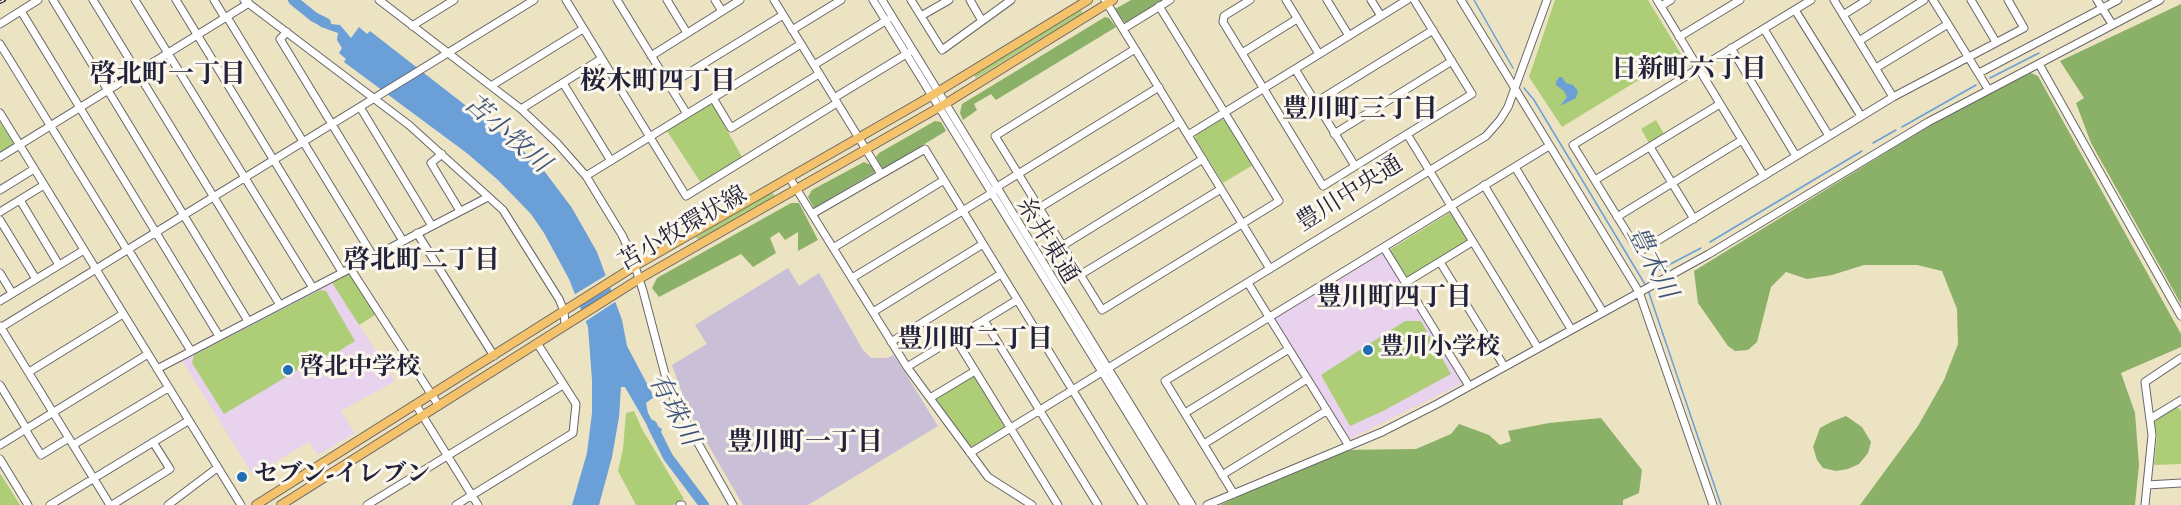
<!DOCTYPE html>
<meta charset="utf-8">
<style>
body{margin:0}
canvas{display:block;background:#ebe3c2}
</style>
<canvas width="2181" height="505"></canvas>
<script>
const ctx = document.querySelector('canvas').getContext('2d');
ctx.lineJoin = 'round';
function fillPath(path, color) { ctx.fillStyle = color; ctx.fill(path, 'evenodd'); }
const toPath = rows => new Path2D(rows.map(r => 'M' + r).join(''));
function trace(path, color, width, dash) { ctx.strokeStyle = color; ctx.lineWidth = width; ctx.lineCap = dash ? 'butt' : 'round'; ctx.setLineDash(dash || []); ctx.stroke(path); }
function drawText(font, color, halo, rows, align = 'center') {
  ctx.font = font + ' "Sorts Mill Goudy","Noto Serif JP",serif'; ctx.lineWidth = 6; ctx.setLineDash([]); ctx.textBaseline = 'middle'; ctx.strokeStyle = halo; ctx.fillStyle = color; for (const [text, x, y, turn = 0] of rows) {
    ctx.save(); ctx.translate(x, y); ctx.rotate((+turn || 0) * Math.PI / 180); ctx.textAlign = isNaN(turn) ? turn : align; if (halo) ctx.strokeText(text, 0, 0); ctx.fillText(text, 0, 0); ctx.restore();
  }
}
fillPath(toPath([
 [1383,253,1462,380,1461,384,1350,439,1274,319],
 [331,281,395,381,341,411,355,433,318,455,309,442,253,475,182,360]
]), '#e8d2ee');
fillPath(toPath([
 [788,268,799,286,819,273,863,350,871,358,887,358,894,355,938,426,808,505,743,505,688,410,672,365,707,344,695,325]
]), '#c9bfd7');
fillPath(toPath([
 [1555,0,1648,0,1681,54,1562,127,1529,77],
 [1081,10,1083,13,976,78,974,75],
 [707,104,713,105,742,157,701,183,667,131],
 [1220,120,1226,120,1253,165,1223,183,1195,138,1196,135],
 [1656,120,1664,134,1649,143,1641,129],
 [0,122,13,142,13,146,0,154],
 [772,192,775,196,698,240,696,237],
 [1451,212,1468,239,1467,243,1410,277,1407,277,1391,252,1391,249],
 [346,273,350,273,375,315,359,325,331,281],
 [320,290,326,291,355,341,331,356,323,355,224,414,192,363,194,355],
 [1405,321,1421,321,1451,374,1383,411,1350,426,1321,375],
 [973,375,1006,425,1006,428,974,447,970,446,935,398],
 [2175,408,2179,408,2181,411,2181,464,2154,465,2157,435,2154,423,2156,420],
 [634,411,642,429,684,499,673,505,636,505,618,471,623,449,626,413],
 [0,473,20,505,0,505]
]), '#adce76');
fillPath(toPath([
 [1131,0,1163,0,1125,23,1115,9],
 [2181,4,2181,304,2091,143,2076,103,2084,98,2060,61],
 [1105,17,1109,18,1116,27,996,100,991,94,974,104,977,110,963,120,960,113,962,104],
 [2031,73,2038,76,2181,334,2181,347,2121,373,2135,413,2139,465,2135,505,1860,505,1918,426,1944,380,1958,344,1957,309,1942,271,1917,265,1864,265,1832,275,1807,279,1786,272,1771,287,1757,342,1748,350,1735,351,1728,346,1698,303,1694,271,1981,94],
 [935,121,941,122,946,131,883,169,876,157,879,153],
 [864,162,871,165,875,172,814,208,808,197,812,190],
 [791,203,799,203,818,240,798,251,798,232,785,240,779,232,770,238,776,253,753,267,741,254,659,297,652,288,657,278],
 [1846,416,1862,427,1871,442,1868,453,1859,464,1848,469,1836,471,1823,468,1817,460,1813,447,1816,439,1820,428,1831,422],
 [1601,418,1642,470,1639,493,1623,500,1623,505,1220,505,1337,450,1416,449,1451,434,1459,424,1489,435,1500,445,1511,441,1508,431,1549,423]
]), '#8ab167');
fillPath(toPath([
 [316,17,331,24,340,25,351,38,359,27,367,34,370,31,519,147,545,172,572,208,597,252,622,320,627,346,654,397,646,403,648,413,654,424,662,429,660,436,655,439,625,387,621,387,619,417,612,457,599,505,572,505,587,453,592,413,592,380,588,327,569,279,544,233,531,214,498,180,468,154,344,62,346,59,339,53,342,48,337,40,338,33,321,27,312,19],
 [1559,77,1562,77,1566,83,1573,85,1578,91,1576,98,1560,106,1567,97,1564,91,1556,85,1556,82]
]), '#6b9fd7');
fillPath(toPath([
 [608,274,613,286,577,308,572,296],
 [614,289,618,300,583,323,578,312]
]), '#ebe3c2');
trace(toPath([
 [1474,0,1513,68],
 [1990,78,2039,53],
 [1524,88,1534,100,1646,286],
 [1902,127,1976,85],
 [1873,143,1896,130],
 [1710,242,1862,151],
 [1659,270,1701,248],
 [1648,290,1721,505]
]), '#6b9fd7', 1.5);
trace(toPath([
 [293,0,314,17,326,23],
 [652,425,668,457,704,505]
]), '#6b9fd7', 10);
const minor = toPath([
 [53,0,248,321],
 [93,0,280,305],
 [135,0,313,288],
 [176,0,342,272],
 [214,0,225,18],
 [244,0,409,125,503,210,559,299,564,311,565,325],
 [379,0,521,109,557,143,586,176,622,235,631,254,643,291,667,382,677,406,733,505],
 [566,0,686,196,837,103],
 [617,0,687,114],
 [667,0,687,33],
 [715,0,722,11],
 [774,0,881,174],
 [873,0,1184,505],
 [882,0,1192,505],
 [911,0,942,50,1011,0],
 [970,0,982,21],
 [1105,0,1270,269],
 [1250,0,1224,16,1223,22,1323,186,1472,94,1414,0],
 [1286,0,1319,54],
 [1327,0,1349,36],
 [1371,0,1381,16],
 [1461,0,1639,292,1713,505],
 [1657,0,1764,176],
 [1811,0,1573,145,1639,252,1893,97,2024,28,2008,0],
 [1834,0,1893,97],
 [1933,0,1988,89],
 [1971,0,1996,42],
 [2097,0,2112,24],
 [1661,6,1671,0],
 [1795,10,1861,116],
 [21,11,219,336],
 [1843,15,1867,0],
 [921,16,949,0],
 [227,17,373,256],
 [0,24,38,0],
 [412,26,454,0],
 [1123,29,1170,0],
 [1764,29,1829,136],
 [792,30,841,0],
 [287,32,280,39,403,241],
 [1679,37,1740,0],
 [1859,41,1924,0],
 [0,44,127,250],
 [1731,48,1796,156],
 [1135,49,995,136,1102,310,1279,201,1159,6],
 [1242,53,1297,19],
 [651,56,740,0],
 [2039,64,2181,316],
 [814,65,887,20],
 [1876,68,1948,24],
 [1295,69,1355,166],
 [1979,73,2118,0],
 [563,83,611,161],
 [669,85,783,15],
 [491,86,583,29],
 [713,98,731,128,819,74],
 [834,98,908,53],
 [1316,102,1433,30],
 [360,107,432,226],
 [521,109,601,59],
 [0,113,241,505],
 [1334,134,1452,61],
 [1407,134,1538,348],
 [1188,135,1407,0],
 [1650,147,1694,219],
 [442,154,431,163,460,211],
 [0,157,249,3],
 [1515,167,1603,312],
 [586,176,801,44],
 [789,177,907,367,988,477,1032,505],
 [1595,180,1720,104],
 [1484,185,1571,329],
 [0,190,34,169],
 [20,200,59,265],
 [1039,208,1180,122],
 [0,212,44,185],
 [812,214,925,149,1143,505],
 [1617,217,1742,140],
 [0,220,36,279],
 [417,233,494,356],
 [1062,246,1203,159],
 [833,248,944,180],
 [1384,248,1469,386],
 [128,249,191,351],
 [1440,262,1504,366],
 [350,268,439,406],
 [0,273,12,293],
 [1080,275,1221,189],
 [852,278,992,193,997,187,1159,87],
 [1248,283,1349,446],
 [1405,283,1472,242],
 [0,301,84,250],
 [873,312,983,244],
 [984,320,1098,505],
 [0,326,110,505],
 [0,328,534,0],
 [955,338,1058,505],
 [891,342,1001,274],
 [907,367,1017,300],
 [157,369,488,197],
 [29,372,123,314],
 [0,385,26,428],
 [930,398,975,371],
 [416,405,478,505],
 [1185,413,1289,349],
 [2150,419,2181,400],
 [25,429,41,455,69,438],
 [1204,444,1307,379],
 [0,445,148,354],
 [73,445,168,388],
 [970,453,1486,136,1500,120,1508,107,1547,0],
 [0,459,28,505],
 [1222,475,1326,411],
 [2147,485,2181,483],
 [1234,494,1165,381,1549,146],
 [50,505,188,421],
 [112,505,170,469,153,442],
 [168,505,217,468],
 [367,505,563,385],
 [456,505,573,433,576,404,537,343],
 [680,505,682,505],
 [1207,505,1382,432,1439,403,1709,254,1928,122,2160,0],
 [2145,505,2152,435,2145,382,2181,358]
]);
const major = toPath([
 [256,505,635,266,926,99,1088,0],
 [281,505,639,279,945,104,1113,0]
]);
trace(minor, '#68666a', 9);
trace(major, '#68666a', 10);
trace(minor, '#fff', 7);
trace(major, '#f3c26a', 8);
const rail = toPath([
 [0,2,4,0]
]);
trace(rail, '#22223b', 4);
trace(rail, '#fbf7ec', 1.5, [4.5]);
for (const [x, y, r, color] of [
 [1368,350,6,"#1f6fb2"],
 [288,370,6,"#1f6fb2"],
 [242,477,6,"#1f6fb2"]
]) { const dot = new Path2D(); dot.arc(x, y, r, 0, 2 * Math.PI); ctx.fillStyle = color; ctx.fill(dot); trace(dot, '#fbf7ec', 2); }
drawText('24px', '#22223b', '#fbf7ec', [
 ["豊川中央通",1351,196,-32],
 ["苫小牧環状線",684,231,-30],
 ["糸井東通",1045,242,58]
]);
drawText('bold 24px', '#22223b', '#fbf7ec', [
 ["豊川小学校",1380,350],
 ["啓北中学校",300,370],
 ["セブン-イレブン",254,477]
], 'left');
drawText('bold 26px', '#22223b', '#fbf7ec', [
 ["日新町六丁目",1689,73],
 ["啓北町一丁目",168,78],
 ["桜木町四丁目",658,85],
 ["豊川町三丁目",1360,113],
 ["啓北町二丁目",422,264],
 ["豊川町四丁目",1394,301],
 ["豊川町二丁目",975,343],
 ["豊川町一丁目",805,446]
]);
drawText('italic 26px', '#3f5479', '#fbf7ec', [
 ["苫小牧川",505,136,41],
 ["豊木川",1649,264,63],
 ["有珠川",671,411,62]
]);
</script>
